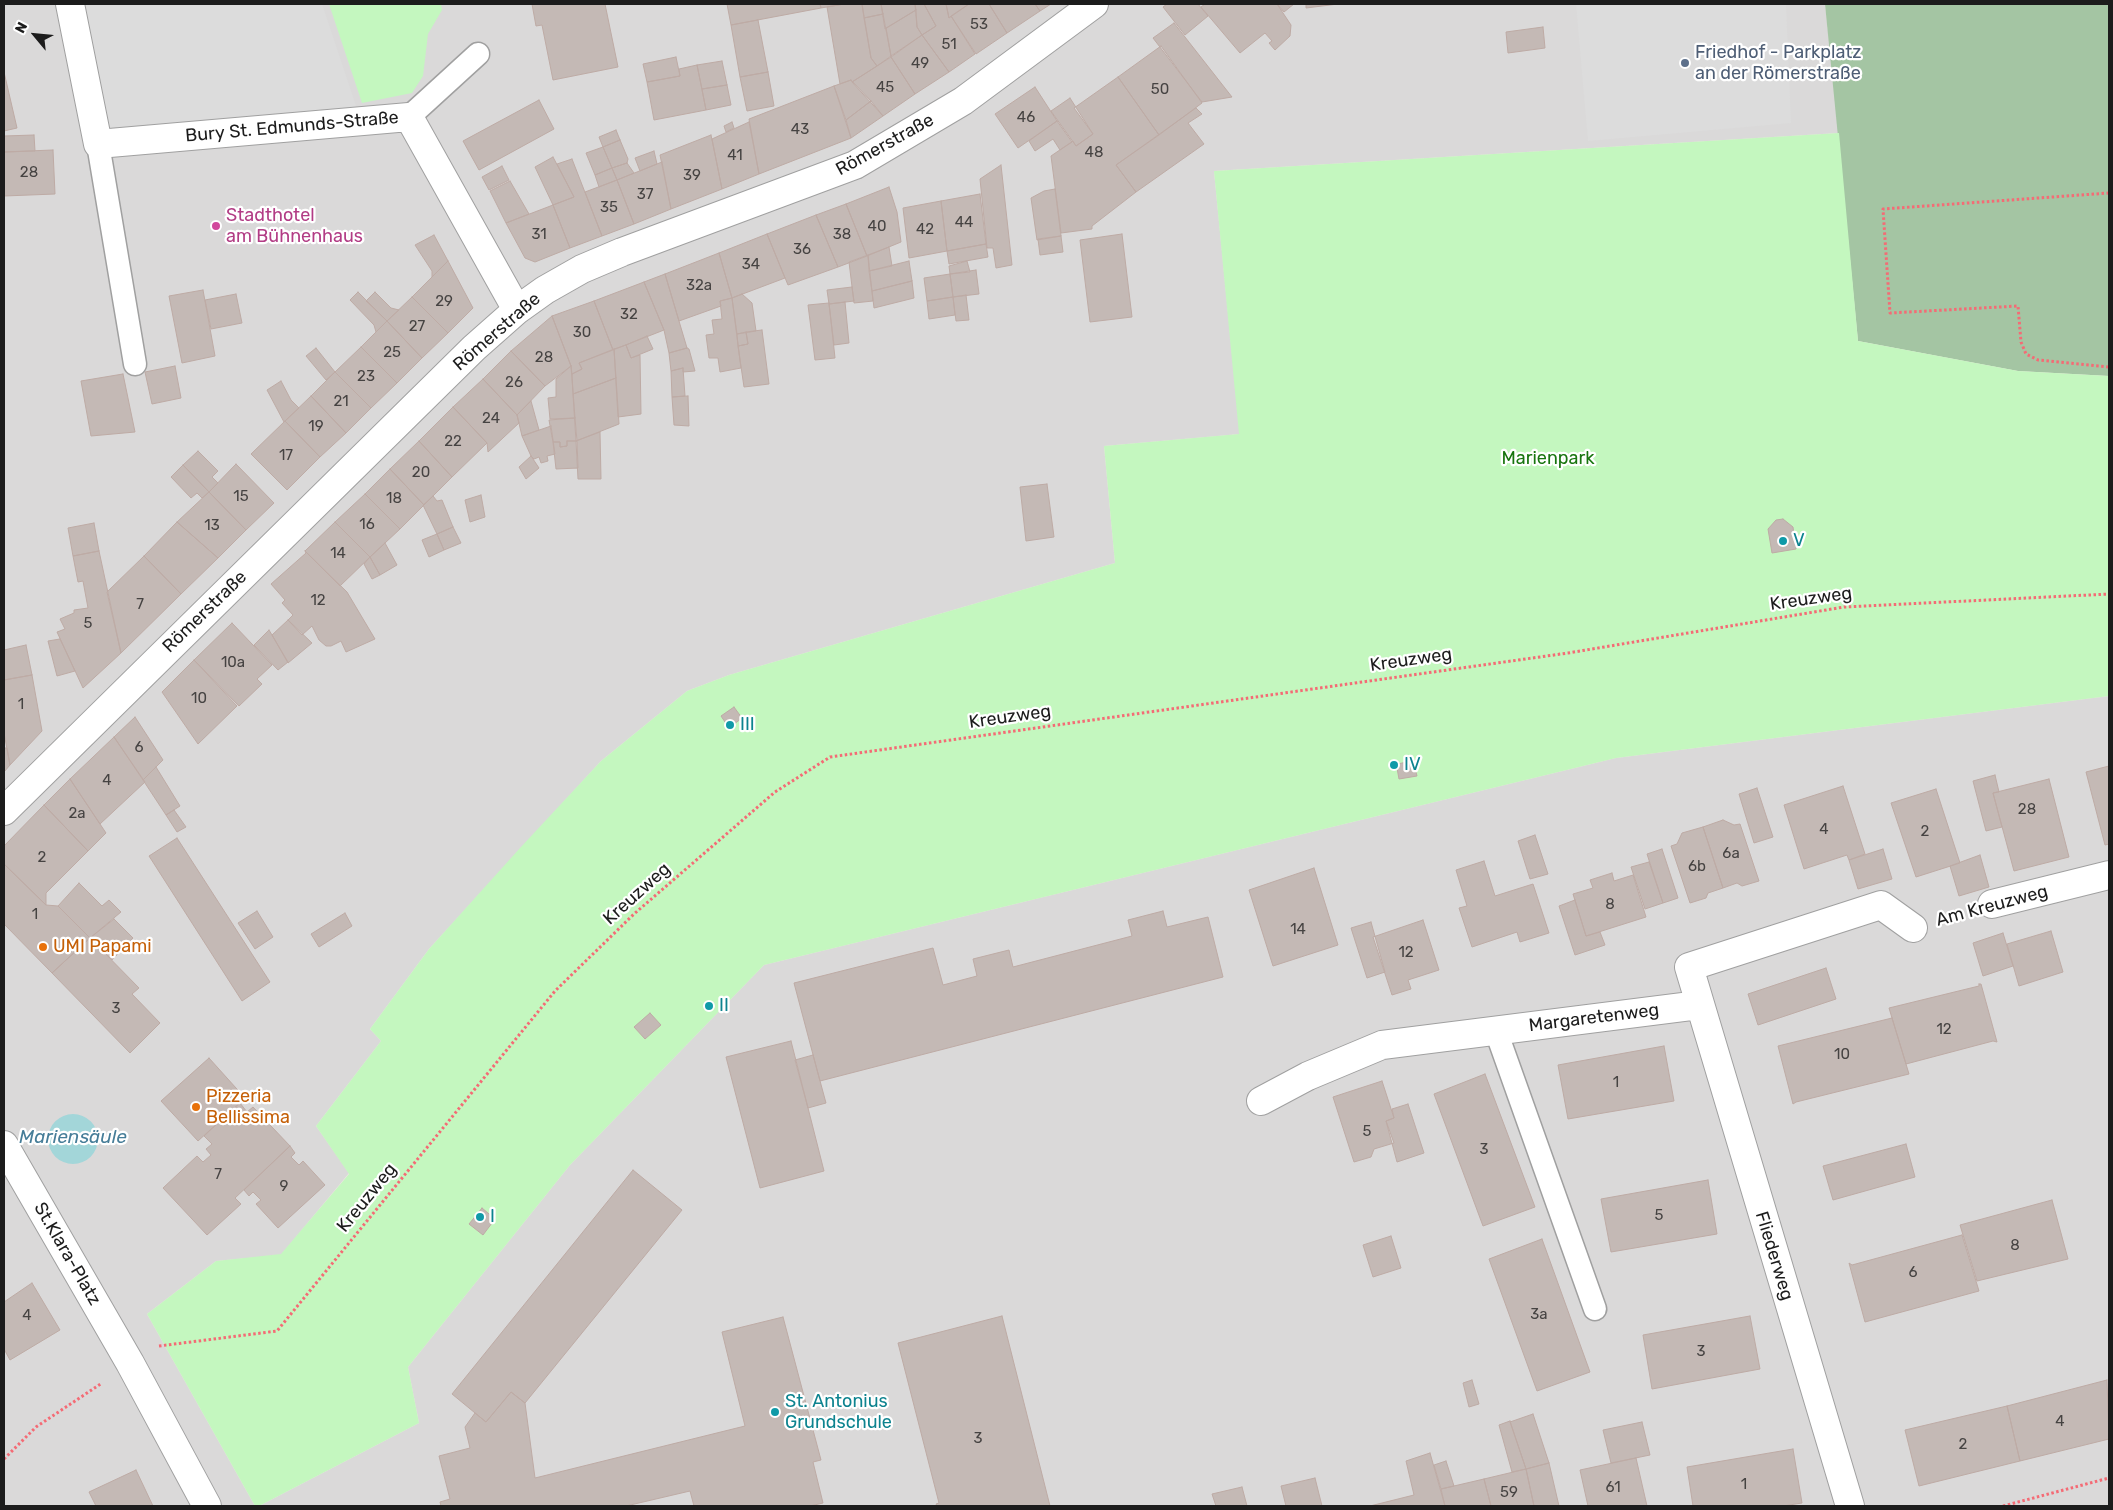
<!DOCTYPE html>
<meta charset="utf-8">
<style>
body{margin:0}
#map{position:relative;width:2113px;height:1510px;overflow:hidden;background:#ede7e1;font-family:Rubik,sans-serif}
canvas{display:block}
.frame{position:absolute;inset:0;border:5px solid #1c1c1c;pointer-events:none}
.north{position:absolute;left:10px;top:10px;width:50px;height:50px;-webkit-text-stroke:4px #fff;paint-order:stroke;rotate:298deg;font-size:14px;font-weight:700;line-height:20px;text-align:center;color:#1c1c1c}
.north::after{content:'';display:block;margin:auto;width:18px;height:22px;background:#1c1c1c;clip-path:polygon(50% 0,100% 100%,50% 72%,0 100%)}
</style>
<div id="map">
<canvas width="2113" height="1510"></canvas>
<div class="frame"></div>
<div class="north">N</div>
</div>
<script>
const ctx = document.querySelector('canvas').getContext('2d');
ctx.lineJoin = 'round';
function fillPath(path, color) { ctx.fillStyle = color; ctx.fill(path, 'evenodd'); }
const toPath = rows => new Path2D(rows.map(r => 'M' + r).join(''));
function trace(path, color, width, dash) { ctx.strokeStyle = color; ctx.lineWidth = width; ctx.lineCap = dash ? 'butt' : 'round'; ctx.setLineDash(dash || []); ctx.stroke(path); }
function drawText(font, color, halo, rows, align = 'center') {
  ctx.font = font + ' Rubik,sans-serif'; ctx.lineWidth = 4.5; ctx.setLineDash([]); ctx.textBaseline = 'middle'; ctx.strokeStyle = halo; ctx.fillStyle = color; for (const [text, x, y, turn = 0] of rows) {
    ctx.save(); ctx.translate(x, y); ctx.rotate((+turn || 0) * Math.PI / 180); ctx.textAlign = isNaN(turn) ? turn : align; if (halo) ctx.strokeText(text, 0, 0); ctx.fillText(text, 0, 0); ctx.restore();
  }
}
fillPath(toPath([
 [4,4,1825,4,1839,133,1214,171,1240,434,1104,446,1115,563,729,675,687,691,601,761,429,949,370,1029,381,1041,316,1126,349,1173,281,1255,216,1261,147,1314,255,1506,4,1506],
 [2109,696,2109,1506,259,1506,419,1423,408,1367,570,1165,764,965,1616,758]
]), '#dad9d9');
fillPath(toPath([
 [1825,4,2109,4,2109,376,2018,371,1858,341]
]), '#a4c5a3');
fillPath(toPath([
 [329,4,441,4,442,10,428,34,423,76,412,93,362,103],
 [1839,133,1858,341,2018,371,2109,376,2109,696,1616,758,764,965,570,1165,408,1367,419,1423,259,1506,255,1506,147,1314,216,1261,281,1254,349,1174,316,1126,381,1041,370,1029,429,949,520,848,601,761,687,691,729,675,1115,563,1104,446,1239,434,1214,171]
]), '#c4f7bf');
fillPath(toPath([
 [85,4,322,4,357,109,107,129],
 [1576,4,1786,4,1791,123,1588,141]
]), '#dcdcdc');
fillPath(toPath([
 '48 1139a25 25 0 1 1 50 0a25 25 0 1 1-50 0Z'
]), '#a3d6d9');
const building = toPath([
 [532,4,605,4,618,67,553,80,542,25,536,26,532,4],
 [727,4,820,4,821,8,731,25,727,4],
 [820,4,844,4,821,8,820,4],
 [844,4,862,4,871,58,877,66,852,82,851,80,840,84,827,7,844,4],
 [862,4,881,4,883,14,864,18,862,4],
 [881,4,915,4,916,10,885,29,881,4],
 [915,4,924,4,936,26,922,35,917,27,915,4],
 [924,4,946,4,949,18,951,16,975,54,949,72,922,35,936,26,924,4],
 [946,4,969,4,949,18,946,4],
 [969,4,989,4,1007,33,976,54,951,16,969,4],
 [989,4,1035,4,1040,11,1007,33,989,4],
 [1035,4,1051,4,1040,11,1035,4],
 [1167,4,1198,4,1208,16,1185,35,1163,7,1167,4],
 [1205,4,1277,4,1291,25,1290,36,1275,50,1269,43,1272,41,1265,33,1240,53,1201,7,1205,4],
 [1277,4,1294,4,1284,12,1277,4],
 [1306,4,1338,4,1306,8,1306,4],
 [916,10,917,27,922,35,891,56,886,28,916,10],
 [883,14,891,56,877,66,871,58,864,18,883,14],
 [758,20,768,72,740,77,731,25,758,20],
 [1174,23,1232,97,1202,102,1153,38,1174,23],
 [1543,27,1545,48,1508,53,1506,32,1543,27],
 [922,35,949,72,915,94,891,57,922,35],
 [1161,46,1202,103,1159,135,1118,77,1161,46],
 [676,57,680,76,647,82,643,64,676,57],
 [891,57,915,94,883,116,852,82,891,57],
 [722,61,727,85,702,89,697,65,722,61],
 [697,65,706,110,654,120,647,82,680,76,679,69,697,65],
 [4,72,17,128,4,131,4,72],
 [768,72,774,106,747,111,740,77,768,72],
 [1118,77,1159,135,1116,165,1136,192,1092,226,1092,229,1061,233,1051,156,1073,141,1076,146,1093,134,1074,108,1118,77],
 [851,80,871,101,846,120,834,86,851,80],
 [727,85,731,105,706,110,702,89,727,85],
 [834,86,851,138,759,174,749,119,834,86],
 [1035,87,1057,121,1018,148,995,114,1035,87],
 [1070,98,1093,134,1076,146,1051,111,1070,98],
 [539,100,554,129,479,170,463,141,539,100],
 [871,101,883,116,851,138,846,120,871,101],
 [1196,108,1202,114,1188,123,1204,144,1136,192,1116,165,1196,108],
 [1057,121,1072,142,1060,150,1053,139,1035,151,1029,141,1057,121],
 [732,122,734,128,726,132,724,126,732,122],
 [749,122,759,174,722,189,712,139,749,122],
 [616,130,620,140,603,147,599,137,616,130],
 [34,135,35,151,4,152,4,136,34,135],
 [711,135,722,189,671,209,660,155,711,135],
 [620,140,628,159,627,163,612,168,603,147,620,140],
 [603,147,612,168,595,175,586,153,603,147],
 [53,150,55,194,4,196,4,152,53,150],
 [654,151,657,164,640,171,635,158,654,151],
 [553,157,574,197,553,205,535,167,553,157],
 [572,159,602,236,570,248,553,205,574,197,557,164,572,159],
 [662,162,671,209,634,224,617,180,662,162],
 [627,163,634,173,617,180,612,168,627,163],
 [1001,165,1012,265,996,268,993,248,987,248,980,179,1001,165],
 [502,166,509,180,489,190,482,177,502,166],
 [612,168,617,180,599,187,595,175,612,168],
 [617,180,634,224,602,236,585,192,617,180],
 [510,181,529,214,506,223,490,191,510,181],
 [889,187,897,212,901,242,867,256,846,204,889,187],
 [1055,189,1061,236,1037,240,1031,198,1044,191,1055,189],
 [980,194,986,244,947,251,941,201,980,194],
 [941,201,947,251,909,258,903,208,941,201],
 [846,204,867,256,838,267,816,215,846,204],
 [553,205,570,248,535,262,525,258,506,223,553,205],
 [816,215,838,267,788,285,767,234,816,215],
 [767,234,785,278,732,298,719,253,767,234],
 [1122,234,1132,317,1090,322,1080,240,1122,234],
 [434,235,448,261,432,277,432,271,415,245,434,235],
 [1061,236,1063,252,1040,255,1038,239,1061,236],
 [986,244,988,257,949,264,947,251,986,244],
 [889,247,892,266,869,271,868,255,889,247],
 [719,253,732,298,720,301,721,306,679,321,665,274,719,253],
 [868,255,873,301,854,303,849,262,868,255],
 [448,261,473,308,448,333,412,297,448,261],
 [909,261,912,281,872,291,869,271,909,261],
 [967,261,970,272,950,274,949,266,967,261],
 [976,270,979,294,953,297,950,274,976,270],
 [665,274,687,348,669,353,664,330,644,282,665,274],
 [950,274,953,297,927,301,924,278,950,274],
 [912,281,914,298,874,308,872,291,912,281],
 [644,282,664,330,613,350,594,301,644,282],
 [852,287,854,301,829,304,827,290,852,287],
 [203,290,215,356,182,363,169,296,203,290],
 [358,292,387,321,376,332,374,325,350,300,358,292],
 [375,292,391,308,399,310,387,321,366,301,375,292],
 [236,294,242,323,211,329,205,300,236,294],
 [742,294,752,303,756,331,737,334,732,298,742,294],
 [966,295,969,320,956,321,953,297,966,295],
 [412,297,448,333,422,358,387,321,412,297],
 [953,297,955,315,929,319,927,301,953,297],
 [732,298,741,368,720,372,718,358,709,358,706,335,714,334,712,320,722,319,720,301,732,298],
 [594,301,613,350,579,363,582,369,572,374,571,366,552,316,594,301],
 [845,302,849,343,834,345,829,304,845,302],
 [829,303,835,358,815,360,808,305,829,303],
 [552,316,571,366,545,386,511,351,552,316],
 [387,321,422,358,397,383,361,347,387,321],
 [762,330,769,384,744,387,738,346,748,344,746,332,762,330],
 [746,332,748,344,738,346,737,334,746,332],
 [647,336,653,349,631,358,626,345,647,336],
 [626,345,631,358,640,355,641,414,618,417,614,349,626,345],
 [361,347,397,383,371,408,335,372,361,347],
 [316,348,335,372,326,380,306,356,316,348],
 [687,348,689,349,695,371,683,372,683,368,671,371,669,353,687,348],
 [614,349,616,378,573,394,572,374,582,369,579,363,614,349],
 [511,351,545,386,517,415,483,379,511,351],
 [175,366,181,398,152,404,145,372,175,366],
 [571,366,575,418,550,419,548,398,556,397,556,379,571,366],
 [683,368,685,396,672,397,671,371,683,368],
 [335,372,371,408,346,433,311,396,335,372],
 [123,374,135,432,91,436,81,381,123,374],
 [616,378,619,424,576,441,573,394,616,378],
 [483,379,517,415,519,423,488,452,487,443,453,407,483,379],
 [281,381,291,400,299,408,284,422,267,390,281,381],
 [311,396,346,433,320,457,285,421,311,396],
 [688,396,689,426,674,425,672,397,688,396],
 [531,401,539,430,522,436,517,415,531,401],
 [453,407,487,443,452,477,419,441,453,407],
 [575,418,577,441,567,441,567,446,560,447,560,442,553,442,549,420,575,418],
 [285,421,320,457,287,490,251,454,285,421],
 [551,426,555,454,547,456,548,461,541,463,539,457,534,459,531,456,522,436,551,426],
 [600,432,601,479,578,479,576,441,600,432],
 [419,441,452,477,424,505,390,469,419,441],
 [567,441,577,441,578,468,556,469,553,442,560,442,560,447,567,446,567,441],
 [198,451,218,471,212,477,218,483,209,492,183,465,198,451],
 [531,456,539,468,526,479,519,467,531,456],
 [236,464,274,503,246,530,209,492,236,464],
 [183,465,209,492,202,498,197,493,191,498,171,477,183,465],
 [390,469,424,505,400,529,365,494,390,469],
 [1047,484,1054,537,1026,541,1020,487,1047,484],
 [209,492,246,530,218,558,177,522,209,492],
 [365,494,400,529,370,557,335,522,365,494],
 [481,495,485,517,470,522,465,500,481,495],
 [433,496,437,501,442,500,453,527,437,534,423,505,433,496],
 [1783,519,1793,527,1796,549,1772,553,1768,529,1776,520,1783,519],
 [177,522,218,558,181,594,144,556,177,522],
 [335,522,370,557,340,586,305,551,335,522],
 [94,523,99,551,73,556,68,528,94,523],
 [453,527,461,543,444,550,437,534,453,527],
 [437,534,444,550,429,557,422,540,437,534],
 [385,543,397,565,380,575,370,557,385,543],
 [99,551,121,653,83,688,57,632,65,629,60,619,74,613,74,610,88,608,83,581,78,582,73,556,99,551],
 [305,551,347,592,375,639,346,652,341,641,331,646,326,646,319,640,312,626,302,635,288,620,293,615,282,603,285,600,271,584,306,553,305,551],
 [144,556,181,594,121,653,107,592,144,556],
 [370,557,380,575,372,579,364,564,370,557],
 [288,620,312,643,288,663,272,635,288,620],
 [232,623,272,665,257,679,262,684,239,706,194,660,232,623],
 [269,630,288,662,278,670,254,645,269,630],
 [60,639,75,671,57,676,48,641,60,639],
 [26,645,32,675,4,680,4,650,26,645],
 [194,660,237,706,198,744,162,692,194,660],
 [32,675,42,731,10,765,4,733,4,680,32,675],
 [734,707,742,718,729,728,721,716,734,707],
 [135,717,163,760,143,780,114,737,135,717],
 [114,737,145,782,100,824,70,779,114,737],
 [4,748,7,748,10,765,4,772,4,748],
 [1416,760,1417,764,1414,764,1417,776,1399,779,1397,768,1394,768,1393,765,1416,760],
 [2109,766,2109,844,2105,845,2086,772,2109,766],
 [156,767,180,806,166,815,143,780,156,767],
 [1995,775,1999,792,1993,793,2002,827,1986,831,1973,781,1995,775],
 [70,779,106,833,88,851,44,805,70,779],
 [2049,779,2069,857,2014,871,1993,793,2049,779],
 [1843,786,1865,854,1849,860,1847,855,1804,869,1784,805,1843,786],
 [1757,788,1773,837,1754,843,1739,794,1757,788],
 [1936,789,1960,863,1916,877,1891,803,1936,789],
 [44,805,88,851,46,893,46,905,4,864,4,846,44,805],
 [174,810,186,827,177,832,166,815,174,810],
 [1723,820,1734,825,1740,824,1759,881,1742,886,1737,883,1723,888,1703,827,1723,820],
 [1703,827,1723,888,1708,893,1706,898,1690,903,1671,846,1677,844,1682,833,1703,827],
 [1535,835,1548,874,1530,879,1518,841,1535,835],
 [177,838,270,982,242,1001,149,856,177,838],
 [1662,849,1678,898,1663,903,1647,854,1662,849],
 [1883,849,1892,879,1858,889,1849,860,1883,849],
 [1980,855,1989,887,1959,896,1950,866,1980,855],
 [1484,861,1495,896,1533,884,1549,933,1520,942,1517,932,1472,947,1459,908,1467,906,1456,870,1484,861],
 [1649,862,1663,903,1645,909,1631,867,1649,862],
 [4,864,46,905,58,906,90,938,52,973,4,924,4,864],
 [1314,868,1338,945,1273,966,1249,890,1314,868],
 [1612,873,1614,881,1633,875,1646,917,1586,936,1573,894,1593,888,1590,880,1612,873],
 [79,883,102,906,109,900,121,912,90,938,58,906,79,883],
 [1575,900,1586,936,1600,932,1605,945,1575,955,1559,906,1575,900],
 [257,911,273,937,255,949,238,923,257,911],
 [1163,911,1167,927,1208,917,1223,977,820,1081,794,983,933,948,943,985,977,976,973,959,1009,950,1013,967,1132,936,1128,920,1163,911],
 [345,913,352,926,319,947,311,934,345,913],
 [114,919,133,938,112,960,90,938,114,919],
 [1423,920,1439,970,1408,980,1411,989,1392,995,1373,937,1423,920],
 [1371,922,1385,972,1367,978,1351,928,1371,922],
 [2051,931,2063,972,2019,986,2007,944,2051,931],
 [2003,933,2013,966,1983,976,1973,943,2003,933],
 [90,938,139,988,132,994,160,1023,130,1053,52,973,90,938],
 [1826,968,1836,999,1758,1025,1748,994,1826,968],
 [1979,984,1981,984,1997,1042,1993,1041,1906,1064,1889,1008,1979,986,1979,984],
 [650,1013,661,1025,645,1039,634,1027,650,1013],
 [1892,1018,1909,1074,1796,1102,1793,1104,1778,1046,1892,1018],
 [791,1041,824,1171,760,1188,726,1057,791,1041],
 [1664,1046,1674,1101,1568,1119,1558,1065,1664,1046],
 [813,1055,826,1103,808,1108,795,1060,813,1055],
 [209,1058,245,1098,198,1141,161,1101,209,1058],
 [1485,1074,1535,1207,1483,1226,1434,1094,1485,1074],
 [1382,1081,1394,1118,1386,1121,1394,1143,1374,1149,1371,1157,1354,1162,1333,1097,1382,1081],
 [240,1103,247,1112,253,1107,290,1146,235,1198,241,1204,207,1235,163,1188,197,1156,203,1162,211,1155,206,1149,212,1144,204,1136,240,1103],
 [1408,1104,1424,1153,1397,1162,1386,1121,1394,1118,1392,1109,1408,1104],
 [1906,1144,1915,1177,1833,1200,1823,1166,1906,1144],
 [290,1146,295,1153,291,1157,299,1165,303,1161,325,1185,278,1228,256,1204,261,1200,253,1192,249,1196,244,1190,290,1146],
 [633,1170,682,1210,525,1403,511,1392,486,1422,452,1394,633,1170],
 [1708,1180,1717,1234,1611,1252,1601,1199,1708,1180],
 [2052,1200,2068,1259,1977,1281,1960,1225,2052,1200],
 [482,1208,495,1219,483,1235,469,1224,482,1208],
 [1962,1235,1979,1291,1865,1322,1849,1263,1852,1265,1962,1235],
 [1391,1236,1401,1268,1373,1277,1363,1245,1391,1236],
 [1542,1239,1590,1372,1537,1391,1489,1259,1542,1239],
 [32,1283,60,1330,10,1360,4,1349,4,1302,32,1283],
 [1002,1316,1050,1506,937,1506,936,1504,939,1503,898,1343,1002,1316],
 [1750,1316,1760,1369,1652,1389,1643,1335,1750,1316],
 [783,1317,821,1460,813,1462,823,1503,810,1506,694,1506,690,1491,626,1506,441,1506,440,1502,450,1499,439,1456,470,1448,465,1427,475,1413,486,1422,511,1392,525,1403,535,1478,745,1426,722,1332,783,1317],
 [1472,1380,1479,1404,1469,1407,1463,1383,1472,1380],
 [2107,1380,2109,1439,2020,1461,2007,1406,2107,1380],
 [2007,1406,2020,1461,1919,1486,1905,1430,2007,1406],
 [1533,1414,1549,1463,1526,1469,1510,1422,1533,1414],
 [1510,1421,1526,1469,1512,1472,1499,1425,1510,1421],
 [1642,1422,1650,1455,1611,1463,1603,1430,1642,1422],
 [1793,1449,1802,1503,1783,1506,1693,1506,1687,1467,1793,1449],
 [1430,1453,1445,1506,1370,1506,1414,1495,1406,1461,1430,1453],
 [1636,1458,1647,1506,1588,1506,1580,1470,1636,1458],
 [1446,1461,1454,1486,1441,1489,1434,1465,1446,1461],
 [1549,1463,1559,1506,1534,1506,1526,1469,1549,1463],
 [1526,1469,1534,1506,1491,1506,1484,1479,1526,1469],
 [136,1470,153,1506,96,1506,89,1492,136,1470],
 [1315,1478,1322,1506,1286,1506,1281,1486,1315,1478],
 [1484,1479,1491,1506,1445,1506,1441,1489,1484,1479],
 [1242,1487,1247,1506,1216,1506,1212,1494,1242,1487]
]);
fillPath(building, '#c4b9b5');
trace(building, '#beaba5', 1);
const service = toPath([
 [409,117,478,54],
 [98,144,135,364],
 [1496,1031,1595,1309]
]);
const minor = toPath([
 [70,4,98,144,409,117,517,310],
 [4,811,474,348,517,310,545,290,582,269,622,252,855,165,963,101,1094,4],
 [1992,904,2109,875],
 [1261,1101,1308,1076,1382,1045,1699,1005],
 [1850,1506,1689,967,1881,905,1913,928]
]);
const tertiary = toPath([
 [4,1145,130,1363,207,1506]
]);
trace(service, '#a0a0a0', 25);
trace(minor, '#a0a0a0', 30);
trace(tertiary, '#a0a0a0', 30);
trace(toPath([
 [2109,193,1883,209,1890,313,2018,306,2021,342,2026,354,2038,360,2109,367],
 [1945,919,1960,915],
 [159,1346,277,1331,555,991,634,914,775,792,830,757,1568,653,1844,607,2109,594],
 [4,1459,36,1427,102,1383],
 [2003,1506,2109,1478]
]), '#f46b75', 3, [2.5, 2.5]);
trace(service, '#fff', 22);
trace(minor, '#fff', 28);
trace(tertiary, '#fff', 28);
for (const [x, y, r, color] of [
 [1685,63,5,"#5c6f8a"],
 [216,226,5,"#d1479c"],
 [1783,541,5,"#0f9aa8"],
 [730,725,5,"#0f9aa8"],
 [1394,765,5,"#0f9aa8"],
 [43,947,5,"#e8710a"],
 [709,1006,5,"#0f9aa8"],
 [196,1107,5,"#e8710a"],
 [480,1217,5,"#0f9aa8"],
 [775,1412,5,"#0f9aa8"]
]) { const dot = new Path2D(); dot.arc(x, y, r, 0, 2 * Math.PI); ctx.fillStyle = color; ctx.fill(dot); trace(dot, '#fff', 2); }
drawText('15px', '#464342', null, [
 ["53",979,25],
 ["51",949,45],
 ["49",920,64],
 ["45",885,88],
 ["50",1160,90],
 ["46",1026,118],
 ["43",800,130],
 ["48",1094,153],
 ["41",735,156],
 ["28",29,173],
 ["39",692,176],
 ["37",645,195],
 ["35",609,208],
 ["44",964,223],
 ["40",877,227],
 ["42",925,230],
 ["31",539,235],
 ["38",842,235],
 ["36",802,250],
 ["34",751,265],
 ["32a",699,286],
 ["29",444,302],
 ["32",629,315],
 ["27",417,327],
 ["30",582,333],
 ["25",392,353],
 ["28",544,358],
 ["23",366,377],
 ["26",514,383],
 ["21",341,402],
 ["24",491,419],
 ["19",316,427],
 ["22",453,442],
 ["17",286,456],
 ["20",421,473],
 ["15",241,497],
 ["18",394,499],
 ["16",367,525],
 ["13",212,526],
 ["14",338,554],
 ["12",318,601],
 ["7",140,605],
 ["5",88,624],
 ["10a",233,663],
 ["10",199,699],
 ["1",21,705],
 ["6",139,748],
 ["4",107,781],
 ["28",2027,810],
 ["2a",77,814],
 ["4",1824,830],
 ["2",1925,832],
 ["6a",1731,854],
 ["2",42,858],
 ["6b",1697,867],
 ["8",1610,905],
 ["1",35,915],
 ["14",1298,930],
 ["12",1406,953],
 ["3",116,1009],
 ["12",1944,1030],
 ["10",1842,1055],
 ["1",1616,1083],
 ["5",1367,1132],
 ["3",1484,1150],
 ["7",218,1175],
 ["9",284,1187],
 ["5",1659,1216],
 ["8",2015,1246],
 ["6",1913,1273],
 ["3a",1539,1315],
 ["4",27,1316],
 ["3",1701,1352],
 ["4",2060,1422],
 ["3",978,1439],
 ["2",1963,1445],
 ["1",1744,1485],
 ["61",1613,1488],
 ["59",1509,1493]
]);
drawText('18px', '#4e5e75', '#fff', [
 ["Friedhof - Parkplatz",1695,53],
 ["an der Römerstraße",1695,74]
], 'left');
drawText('18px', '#1c1c1c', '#fff', [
 ["Bury St. Edmunds-Straße",292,127,-5],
 ["Römerstraße",885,145,-29],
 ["Römerstraße",497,332,-41],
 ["Kreuzweg",1811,599,-8],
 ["Römerstraße",205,612,-44],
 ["Kreuzweg",1411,660,-8],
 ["Kreuzweg",1010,717,-8],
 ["Kreuzweg",637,894,-42],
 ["Am Kreuzweg",1992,906,-15],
 ["Margaretenweg",1594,1018,-7],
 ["Kreuzweg",367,1198,-51],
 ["St.Klara-Platz",67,1254,60],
 ["Fliederweg",1774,1256,73]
]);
drawText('18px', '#b23c85', '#fff', [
 ["Stadthotel",226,216],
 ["am Bühnenhaus",226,237]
], 'left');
drawText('18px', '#18750f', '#fff', [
 ["Marienpark",1548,459]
]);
drawText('18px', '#0d838f', '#fff', [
 ["V",1793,541],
 ["III",740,725],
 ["IV",1404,765],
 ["II",719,1006],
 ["I",490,1217],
 ["St. Antonius",785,1402],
 ["Grundschule",785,1423]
], 'left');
drawText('18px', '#c56008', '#fff', [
 ["UMI Papami",53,947],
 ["Pizzeria",206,1097],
 ["Bellissima",206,1118]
], 'left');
drawText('italic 19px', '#467d98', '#fff', [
 ["Mariensäule",73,1138]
]);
</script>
